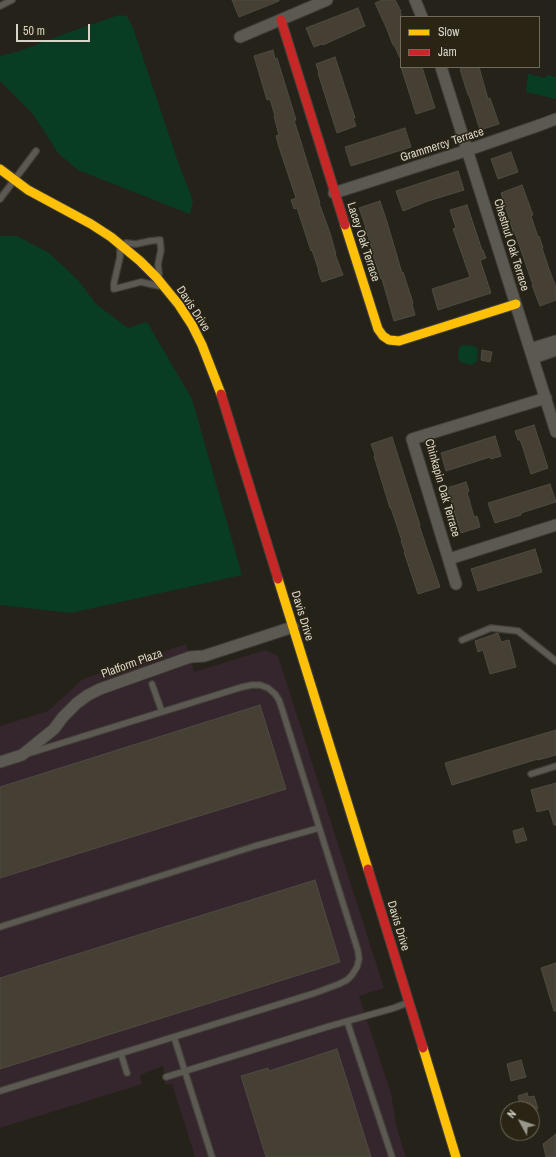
<!DOCTYPE html>
<style>
body{margin:0}
#map{position:relative;width:556px;height:1157px;overflow:hidden;background:#252219;font-family:"Archivo Narrow",sans-serif}
canvas{display:block}
.legend{position:absolute;left:400px;top:16px;width:140px;height:52px;box-sizing:border-box;background:#2a2414;border:1px solid #706a5d;margin:0;padding:5px 7px;list-style:none;font-size:12px;color:#d8d4ca}
.legend li{display:flex;align-items:center;gap:8px;height:20px}
.legend b{width:20px;border:1px solid #706a5d}
.north{position:absolute;left:500px;top:1101px;width:40px;height:40px;box-sizing:border-box;background:#2a2414;border:1px solid #706a5d;border-radius:50%;rotate:310deg;font-size:11px;font-weight:700;line-height:16px;text-align:center;color:#d8d4ca}
.north::after{content:'';display:block;margin:auto;width:14px;height:18px;background:#99968c;clip-path:polygon(50% 0,100% 100%,50% 72%,0 100%)}
.scale{position:absolute;left:16px;top:24px;width:74px;height:18px;box-sizing:border-box;border:2px solid #d8d4ca;border-top:0;padding-left:5px;font-size:12px;line-height:14px;white-space:nowrap;color:#d8d4ca;-webkit-text-stroke:3px #2a2414;paint-order:stroke}
</style>
<div id="map">
<canvas width="556" height="1157"></canvas>
<ul class="legend">
<li><b style="height:5px;background:#ffc107"></b>Slow</li>
<li><b style="height:5px;background:#c62828"></b>Jam</li>
</ul>
<div class="north">N</div>
<div class="scale">50 m</div>
</div>
<script>
const ctx = document.querySelector('canvas').getContext('2d');
ctx.lineJoin = 'round';
function fillPath(path, color) { ctx.fillStyle = color; ctx.fill(path, 'evenodd'); }
const toPath = rows => new Path2D(rows.map(r => 'M' + r).join(''));
function trace(path, color, width, dash) { ctx.strokeStyle = color; ctx.lineWidth = width; ctx.lineCap = dash ? 'butt' : 'round'; ctx.setLineDash(dash || []); ctx.stroke(path); }
function drawText(font, color, halo, rows, align = 'center') {
  ctx.font = font + ' "Archivo Narrow",sans-serif'; ctx.lineWidth = 3; ctx.setLineDash([]); ctx.textBaseline = 'middle'; ctx.strokeStyle = halo; ctx.fillStyle = color; for (const [text, x, y, turn = 0] of rows) {
    ctx.save(); ctx.translate(x, y); ctx.rotate((+turn || 0) * Math.PI / 180); ctx.textAlign = isNaN(turn) ? turn : align; if (halo) ctx.strokeText(text, 0, 0); ctx.fillText(text, 0, 0); ctx.restore();
  }
}
fillPath(toPath([
 [186,644,194,672,265,650,278,656,384,988,359,996,391,1093,397,1129,406,1157,195,1157,172,1084,165,1084,163,1066,140,1075,142,1084,0,1128,0,726,48,711,83,679]
]), '#35252d');
fillPath(toPath([
 [119,15,127,16,133,28,178,162,193,201,190,214,78,170,58,153,33,114,0,81,0,56,20,51,64,34],
 [528,74,545,78,547,75,556,77,556,99,526,92],
 [0,236,17,236,49,253,78,280,96,304,128,328,147,322,192,399,242,575,71,613,0,605],
 [464,345,475,346,478,351,477,361,472,365,462,363,458,359,459,347]
]), '#083d23');
const building = toPath([
 [232,0,279,0,279,1,239,17,232,0],
 [382,0,395,0,401,11,400,12,401,14,401,60,394,45,393,45,386,27,375,3,382,0],
 [358,8,365,26,323,45,322,44,314,47,306,28,358,8],
 [273,50,275,59,277,58,296,120,294,120,320,203,319,203,330,233,336,254,335,254,343,275,322,282,318,271,319,271,312,250,311,251,297,208,294,209,291,200,296,198,279,147,276,136,279,135,274,116,275,116,270,99,267,100,254,56,273,50],
 [335,57,355,118,353,118,356,126,337,133,318,73,319,73,316,64,335,57],
 [401,67,422,67,435,108,416,114,401,67],
 [461,67,479,67,488,99,490,98,499,124,480,130,469,95,468,95,460,69,461,68,461,67],
 [405,128,411,147,351,166,345,147,405,128],
 [511,152,518,172,498,179,491,159,511,152],
 [458,171,464,190,428,201,403,211,396,191,458,171],
 [522,185,533,215,531,216,538,237,539,236,543,248,542,248,549,269,556,287,556,300,540,306,532,285,533,285,515,233,514,234,501,193,522,185],
 [380,201,387,222,402,273,403,272,413,303,412,304,415,315,394,321,382,279,381,279,371,249,372,248,365,228,366,228,359,208,380,201],
 [467,205,482,250,483,250,486,258,480,260,491,293,438,310,432,289,470,277,453,229,456,228,450,210,467,205],
 [482,350,492,352,490,362,481,360,482,350],
 [534,425,548,468,531,474,523,448,520,440,518,440,515,431,534,425],
 [495,436,501,456,491,459,490,457,446,471,441,453,495,436],
 [392,437,420,525,419,525,440,587,418,594,404,552,405,552,401,541,402,541,391,508,390,508,374,456,375,455,371,444,392,437],
 [466,482,469,491,467,492,474,517,477,516,480,527,461,533,447,488,466,482],
 [550,484,556,502,521,513,521,515,495,523,488,503,550,484],
 [535,549,542,572,478,591,471,569,535,549],
 [498,633,501,642,509,640,516,667,490,674,483,650,478,652,475,641,498,633],
 [260,705,286,789,0,878,0,787,260,705],
 [556,730,556,755,538,760,538,759,452,785,445,763,556,730],
 [556,783,556,825,554,825,549,809,537,812,531,790,556,783],
 [523,828,527,840,516,843,513,831,523,828],
 [315,880,340,962,0,1069,0,978,315,880],
 [556,963,556,1011,554,1011,541,968,556,963],
 [337,1049,371,1157,266,1157,241,1076,268,1068,269,1071,337,1049],
 [521,1060,526,1077,511,1081,507,1064,521,1060],
 [527,1093,528,1097,534,1096,538,1109,521,1109,518,1096,527,1093],
 [556,1134,556,1157,546,1157,543,1144,556,1134]
]);
fillPath(building, '#464034');
trace(building, '#4e4b43', 1);
const lane = toPath([
 [0,6,12,0],
 [0,199,36,151],
 [126,243,136,244,150,241,160,240,161,250,158,264,159,274],
 [120,249,120,257,114,283,114,289,141,282,159,286],
 [462,640,491,628,518,631,556,661],
 [152,684,162,712],
 [531,774,556,766],
 [0,927,255,846,319,828],
 [347,1021,392,1157],
 [174,1037,212,1157],
 [121,1054,127,1073],
 [166,1077,330,1026,394,1008,407,1003],
 [0,1091,315,993,339,984,347,980,352,975,357,967,359,959,358,951,282,709,279,700,275,694,268,688,260,685,252,685,242,687,30,753]
]);
const street = toPath([
 [415,0,422,17],
 [240,37,327,0],
 [441,67,556,432],
 [334,193,468,150,540,125,556,119],
 [530,349,556,341],
 [533,358,556,350],
 [449,559,556,525],
 [456,584,412,439,546,398],
 [0,762,22,755,54,729,63,717,77,703,88,695,100,689,190,657,204,656,293,627]
]);
const slow = toPath([
 [0,169,28,190,91,224,111,237,140,261,157,278,179,305,192,325,202,345,221,394],
 [345,225,378,329,383,336,389,340,399,341,516,304],
 [278,579,368,869],
 [423,1048,456,1157]
]);
const jam = toPath([
 [281,20,345,225],
 [221,394,278,579],
 [368,869,423,1048]
]);
trace(lane, '#413f38', 8);
trace(street, '#413f38', 13);
trace(slow, '#413f38', 11);
trace(jam, '#413f38', 11);
trace(lane, '#5b5951', 5.5);
trace(street, '#5b5951', 11);
trace(slow, '#ffc107', 9);
trace(jam, '#c62828', 9);
drawText('12px', '#d8d4ca', '#2a2414', [
 ["Grammercy Terrace",442,145,-18],
 ["Lacey Oak Terrace",363,242,72],
 ["Chestnut Oak Terrace",511,245,73],
 ["Davis Drive",193,309,57],
 ["Chinkapin Oak Terrace",442,488,74],
 ["Davis Drive",302,616,73],
 ["Platform Plaza",132,664,-20],
 ["Davis Drive",398,926,73]
]);
</script>
